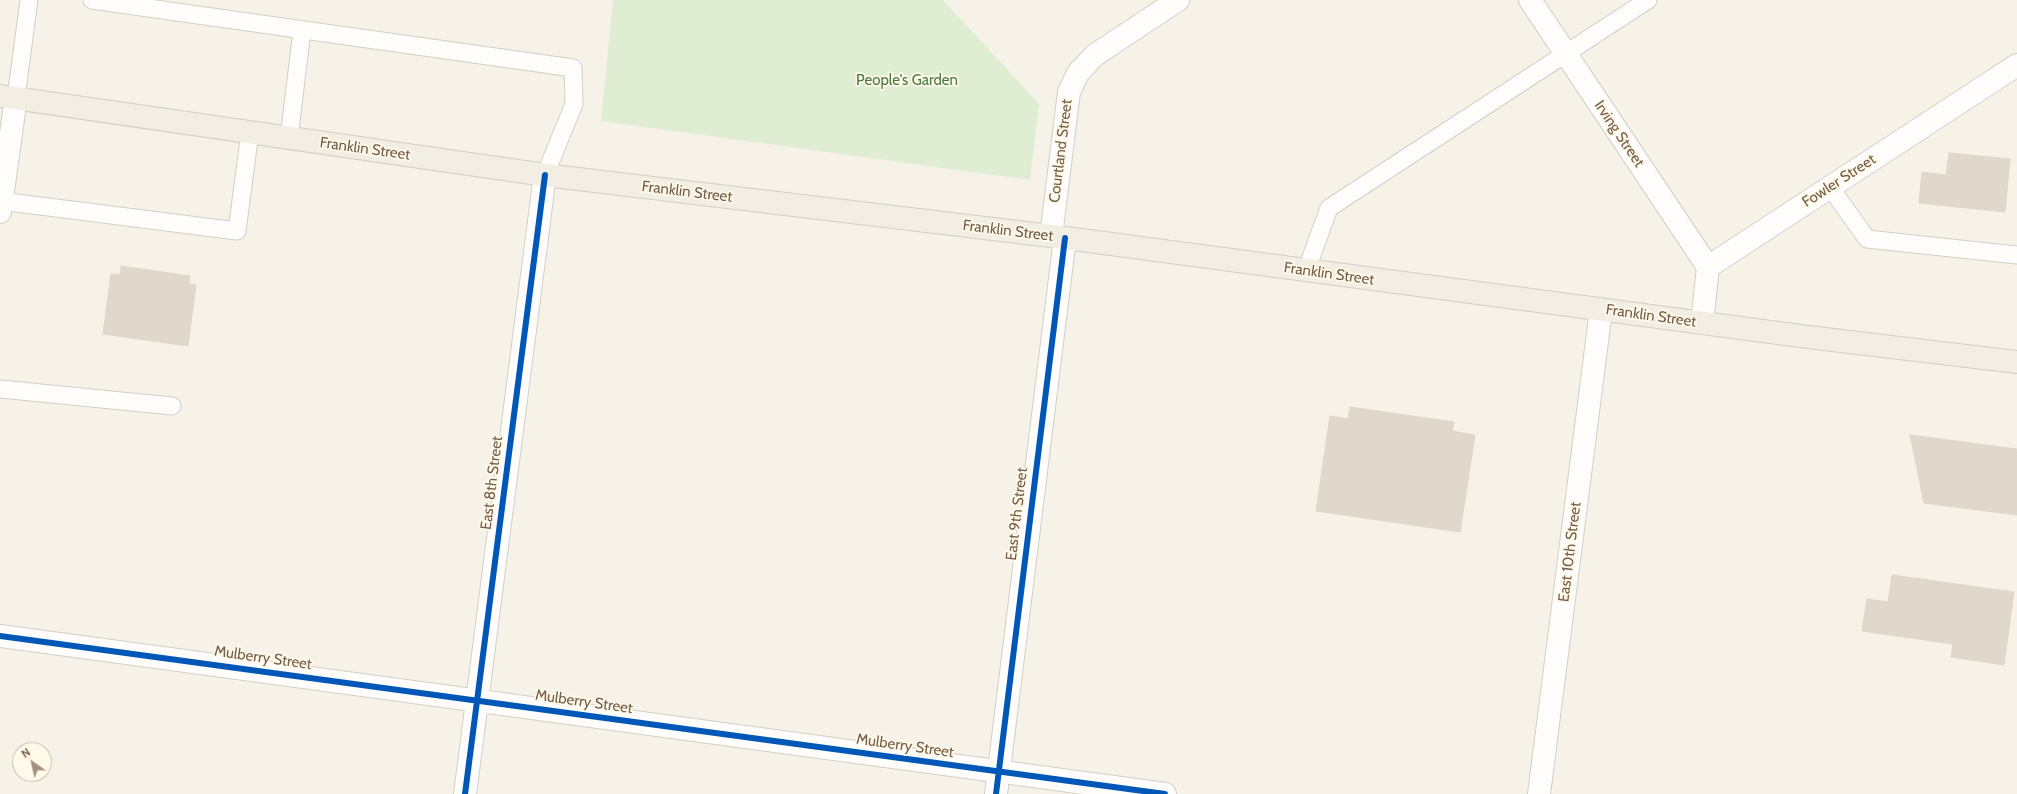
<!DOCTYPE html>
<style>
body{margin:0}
#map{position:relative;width:2017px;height:794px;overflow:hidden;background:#f6f2e8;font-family:Cabin,sans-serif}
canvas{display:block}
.north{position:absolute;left:12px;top:742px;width:40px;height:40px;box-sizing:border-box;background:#fff9e9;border:1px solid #c7bba9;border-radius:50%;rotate:326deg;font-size:11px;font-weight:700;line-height:16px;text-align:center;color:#745d49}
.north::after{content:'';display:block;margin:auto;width:14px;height:18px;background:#a29181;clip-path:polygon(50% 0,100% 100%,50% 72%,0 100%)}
</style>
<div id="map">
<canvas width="2017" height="794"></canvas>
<div class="north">N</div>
</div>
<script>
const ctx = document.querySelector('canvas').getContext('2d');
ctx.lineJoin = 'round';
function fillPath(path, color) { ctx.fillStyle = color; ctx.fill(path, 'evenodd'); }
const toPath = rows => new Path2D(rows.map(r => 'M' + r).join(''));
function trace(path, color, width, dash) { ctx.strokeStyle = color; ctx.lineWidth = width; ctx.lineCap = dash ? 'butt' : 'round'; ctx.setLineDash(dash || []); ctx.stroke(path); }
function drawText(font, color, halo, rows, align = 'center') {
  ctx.font = font + ' Cabin,sans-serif'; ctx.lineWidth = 3.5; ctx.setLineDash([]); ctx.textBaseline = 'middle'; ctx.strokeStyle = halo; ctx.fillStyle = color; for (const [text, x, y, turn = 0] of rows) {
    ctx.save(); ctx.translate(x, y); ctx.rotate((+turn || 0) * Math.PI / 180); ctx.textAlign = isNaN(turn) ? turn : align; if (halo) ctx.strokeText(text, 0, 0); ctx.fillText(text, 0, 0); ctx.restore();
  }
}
fillPath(toPath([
 [613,0,943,0,1039,104,1030,180,601,121]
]), '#dfedd3');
const building = toPath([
 [1949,153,2010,159,2005,212,1919,203,1922,172,1946,175,1949,153],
 [121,266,190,276,189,284,196,285,188,346,103,334,111,274,120,275,121,266],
 [1350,407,1454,422,1452,431,1475,435,1460,532,1316,511,1330,416,1348,419,1350,407],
 [1910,435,2017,449,2017,515,1924,503,1910,435],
 [1892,575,2014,592,2004,665,1951,657,1953,644,1862,631,1867,599,1888,602,1892,575]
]);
fillPath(building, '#e1d8cd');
trace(building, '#dfd6cb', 1);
const lane = toPath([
 [92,0,573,68,574,104,545,175],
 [16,98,29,0],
 [289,138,302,30],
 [1830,187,1867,239,2017,255],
 [1,201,237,231,250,132],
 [1306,271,1329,208,1648,0],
 [0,389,172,406]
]);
const street = toPath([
 [1530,0,1708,267],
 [0,212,16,98],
 [1051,236,1069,92,1078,73,1095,55,1178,0],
 [1702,323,1708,267,2017,65],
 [0,636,1165,794],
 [465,794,545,175],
 [996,794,1065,238],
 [1539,794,1601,310]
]);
const primary = toPath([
 [0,96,545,175,1051,236,1808,337,2017,362]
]);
trace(lane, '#d4cec5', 19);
trace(street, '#d4cec5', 24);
trace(primary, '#d5cdc5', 24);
trace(lane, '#fefdfc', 17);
trace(street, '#fefdfc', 22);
trace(primary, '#f2eee4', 22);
trace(toPath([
 [0,636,1165,794],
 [465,794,545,175],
 [996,794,1065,238]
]), '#0057b8', 6);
drawText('15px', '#4c7941', '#fff9e9', [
 ["People's Garden",907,81]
]);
drawText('15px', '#745d49', '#fff9e9', [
 ["Irving Street",1619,134,56],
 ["Franklin Street",365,149,8],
 ["Courtland Street",1061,151,-83],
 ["Fowler Street",1839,181,-33],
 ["Franklin Street",687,192,7],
 ["Franklin Street",1008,231,7],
 ["Franklin Street",1329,274,8],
 ["Franklin Street",1651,316,8],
 ["East 8th Street",492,483,-83],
 ["East 9th Street",1017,514,-83],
 ["East 10th Street",1570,552,-83],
 ["Mulberry Street",263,658,8],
 ["Mulberry Street",584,702,8],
 ["Mulberry Street",905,746,8]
]);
</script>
